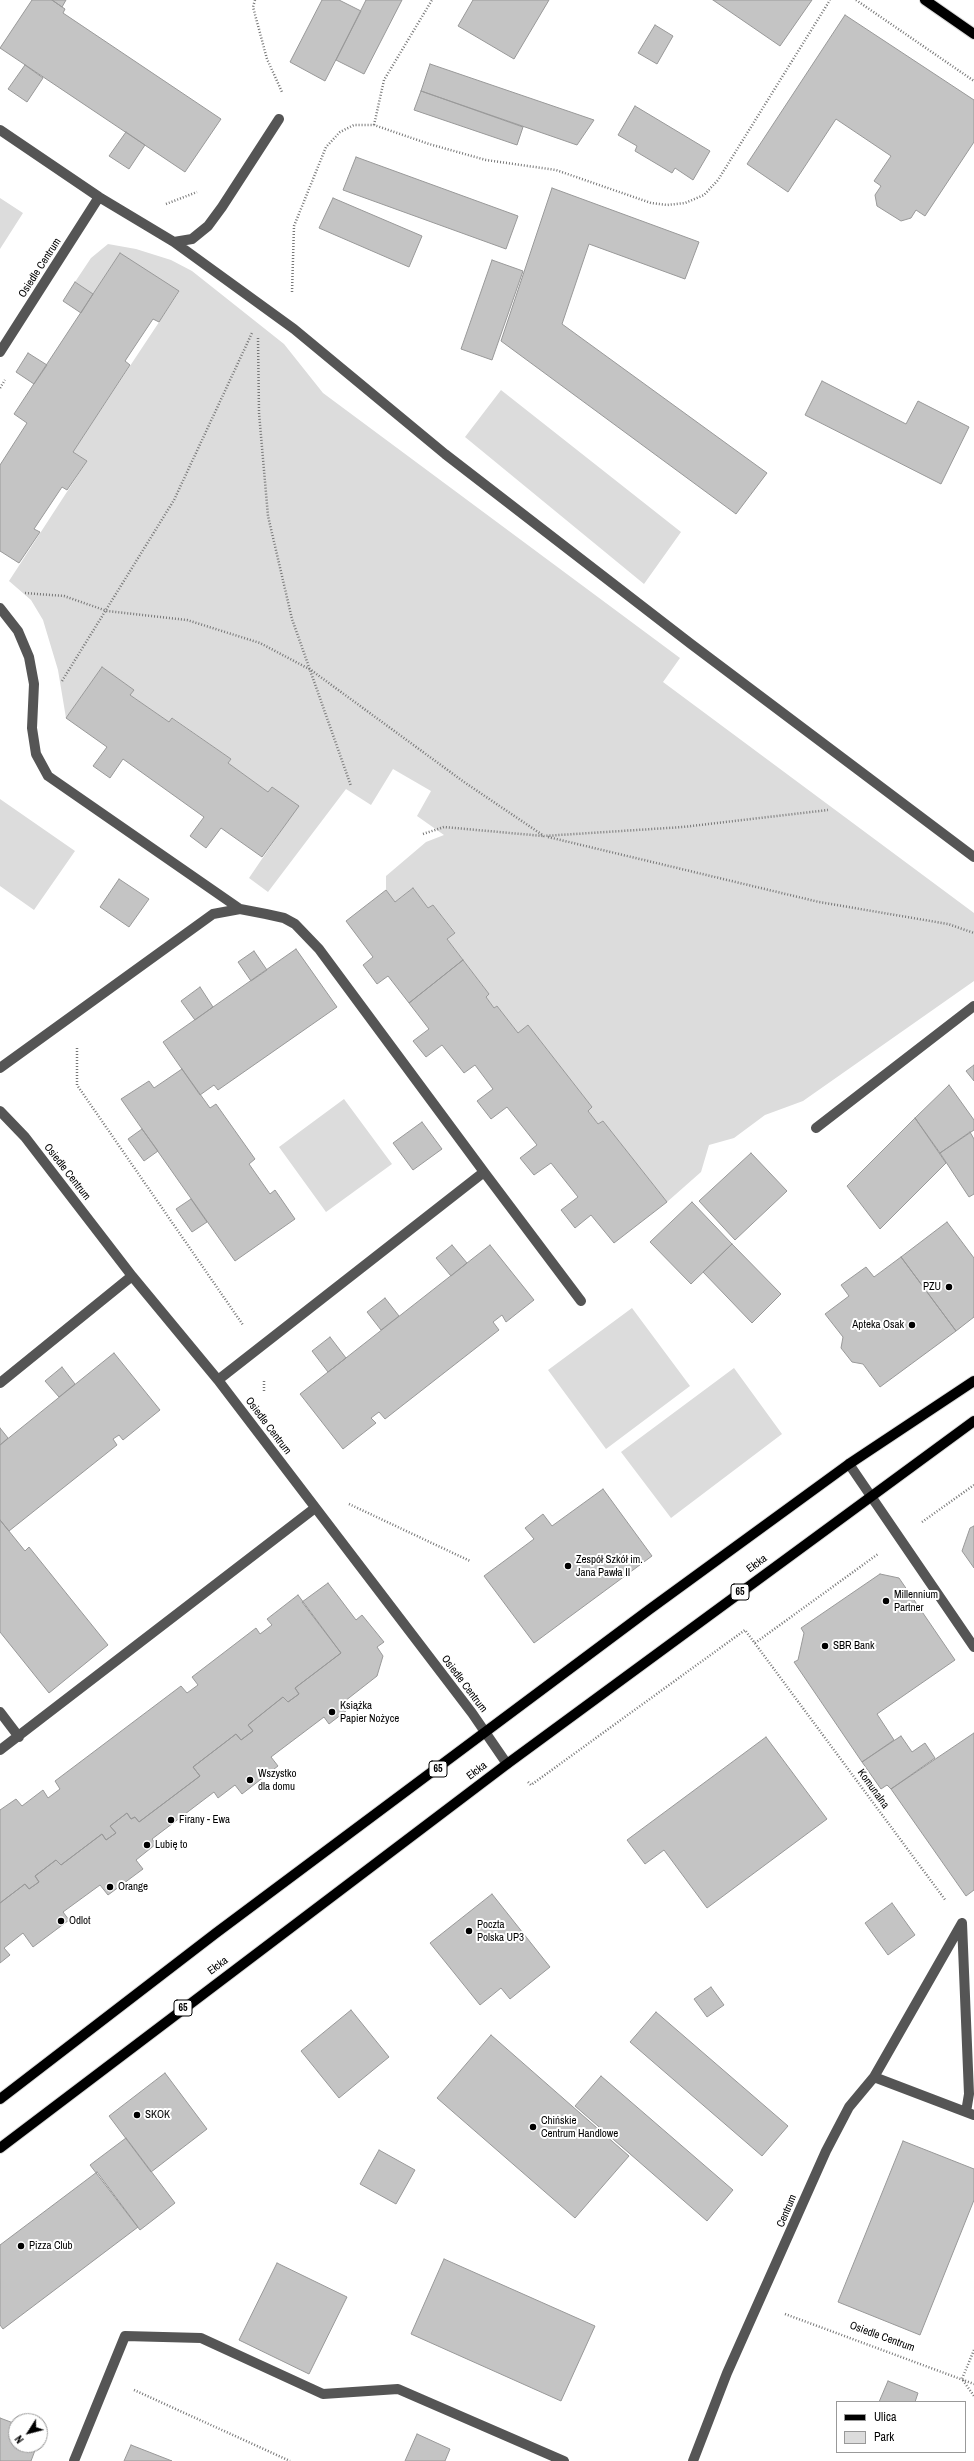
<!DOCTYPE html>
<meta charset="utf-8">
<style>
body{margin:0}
#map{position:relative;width:974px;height:2461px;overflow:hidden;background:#fff;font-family:"Archivo Narrow",sans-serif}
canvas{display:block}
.legend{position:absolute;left:836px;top:2401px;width:130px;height:52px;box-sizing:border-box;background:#fff;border:1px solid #999;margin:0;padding:5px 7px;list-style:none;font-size:12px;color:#000}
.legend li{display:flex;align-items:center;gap:8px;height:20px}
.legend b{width:20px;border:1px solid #999}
.north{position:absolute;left:8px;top:2413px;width:40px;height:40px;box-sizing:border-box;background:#fff;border:1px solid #999;border-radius:50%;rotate:234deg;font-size:11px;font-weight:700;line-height:16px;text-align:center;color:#000}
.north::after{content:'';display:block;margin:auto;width:14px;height:18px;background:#000;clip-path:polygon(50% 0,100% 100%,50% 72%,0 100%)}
</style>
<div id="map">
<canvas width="974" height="2461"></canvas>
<ul class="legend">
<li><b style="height:5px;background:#000"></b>Ulica</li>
<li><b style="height:11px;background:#dcdcdc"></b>Park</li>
</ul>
<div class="north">N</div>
</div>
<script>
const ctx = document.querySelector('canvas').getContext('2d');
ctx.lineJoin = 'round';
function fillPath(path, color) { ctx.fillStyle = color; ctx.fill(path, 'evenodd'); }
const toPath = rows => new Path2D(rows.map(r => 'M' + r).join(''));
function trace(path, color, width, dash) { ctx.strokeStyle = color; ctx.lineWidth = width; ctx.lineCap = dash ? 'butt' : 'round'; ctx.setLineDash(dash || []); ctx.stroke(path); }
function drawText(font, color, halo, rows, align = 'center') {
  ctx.font = font + ' "Archivo Narrow",sans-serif'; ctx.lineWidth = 4; ctx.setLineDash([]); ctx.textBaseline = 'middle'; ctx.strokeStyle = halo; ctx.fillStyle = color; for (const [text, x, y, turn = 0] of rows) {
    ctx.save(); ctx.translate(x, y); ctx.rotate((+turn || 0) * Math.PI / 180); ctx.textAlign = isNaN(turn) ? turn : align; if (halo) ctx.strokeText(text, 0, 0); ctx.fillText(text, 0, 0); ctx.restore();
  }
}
fillPath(toPath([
 [0,198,23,213,0,249],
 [108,244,136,249,171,260,192,271,284,344,323,393,680,658,663,682,974,913,974,981,803,1101,765,1115,734,1138,709,1145,701,1172,667,1202,603,1121,598,1124,588,1111,592,1107,528,1025,518,1033,497,1006,494,1008,486,997,489,994,447,939,455,932,433,905,428,908,413,888,395,902,386,890,386,876,426,842,444,835,417,816,431,791,393,769,371,805,346,789,268,892,249,878,298,806,272,787,268,792,228,763,231,759,173,718,169,722,130,695,134,690,102,667,66,718,58,670,43,620,31,600,9,581,87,461,73,452,179,292,120,253,93,294,75,282,91,258],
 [501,390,681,532,644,584,465,437],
 [0,799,75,851,34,910,0,886],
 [344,1099,392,1164,326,1212,279,1147],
 [632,1308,690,1386,606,1449,548,1370],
 [734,1368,782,1434,671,1518,621,1452]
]), '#dcdcdc');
const building = toPath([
 [32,0,52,0,65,9,63,13,221,119,185,172,0,48,32,0],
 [52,0,66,0,62,7,52,0],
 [322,0,339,0,361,11,325,81,290,62,322,0],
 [366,0,402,0,364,74,336,60,366,0],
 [473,0,549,0,514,59,458,26,473,0],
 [713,0,812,0,780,46,713,0],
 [845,15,974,100,974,142,925,216,916,210,911,218,901,221,877,206,875,195,881,186,874,181,891,156,836,119,788,192,747,164,845,15],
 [655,25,673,36,657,64,638,53,655,25],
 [430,64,594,120,577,145,421,91,430,64],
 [25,65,43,78,27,102,8,89,25,65],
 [421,91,523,127,517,145,414,110,421,91],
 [635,106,710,151,693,180,675,168,672,173,635,151,637,146,618,135,635,106],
 [126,132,145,145,129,169,109,156,126,132],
 [356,157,518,216,506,249,343,190,356,157],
 [552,188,699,242,685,279,589,244,562,324,767,473,736,514,501,341,552,188],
 [333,198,422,236,409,267,319,228,333,198],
 [120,253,179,291,159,322,153,319,125,361,130,365,73,452,87,461,67,490,62,487,34,529,40,532,19,563,0,551,0,465,27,423,14,414,120,253],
 [492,260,523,271,492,360,461,349,492,260],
 [75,282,93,294,81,313,63,301,75,282],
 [28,353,47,365,34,384,16,372,28,353],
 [822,381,906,424,918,401,969,427,941,484,805,415,822,381],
 [102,667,134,690,130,695,169,722,172,718,231,759,228,763,268,792,272,787,299,806,262,857,221,828,206,848,190,836,204,817,123,759,110,778,93,766,107,747,66,718,102,667],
 [119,879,149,899,129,927,100,907,119,879],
 [413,888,428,908,433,905,455,933,447,939,463,960,409,1003,388,976,377,984,363,965,373,957,346,921,386,890,395,902,413,888],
 [296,949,337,1007,218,1090,214,1085,200,1095,163,1042,296,949],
 [254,951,267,970,251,981,238,962,254,951],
 [463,960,489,994,486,997,494,1008,497,1006,518,1033,528,1025,592,1107,588,1111,598,1124,603,1121,667,1202,614,1243,591,1215,575,1228,561,1210,578,1197,551,1163,534,1175,520,1158,537,1145,507,1107,491,1119,477,1101,493,1089,475,1065,464,1073,442,1045,426,1057,413,1041,429,1029,409,1003,463,960],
 [200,987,213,1007,195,1020,181,1001,200,987],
 [974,1065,974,1081,966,1071,974,1065],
 [182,1069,210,1108,216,1104,255,1159,249,1164,270,1194,275,1190,295,1219,235,1261,121,1099,149,1081,154,1088,182,1069],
 [949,1085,974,1120,974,1130,940,1153,915,1118,949,1085],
 [915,1118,946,1163,880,1229,847,1186,915,1118],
 [422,1122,442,1149,413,1170,393,1143,422,1122],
 [142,1129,158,1151,144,1161,128,1139,142,1129],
 [970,1132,974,1139,974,1194,969,1197,940,1153,970,1132],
 [751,1153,787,1191,735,1240,699,1201,751,1153],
 [191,1199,207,1222,192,1232,176,1209,191,1199],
 [692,1202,732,1244,691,1284,650,1242,692,1202],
 [947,1222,974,1258,974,1317,956,1331,901,1257,947,1222],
 [732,1244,781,1294,752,1323,703,1272,732,1244],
 [452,1245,467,1263,451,1276,436,1258,452,1245],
 [490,1245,534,1300,506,1322,502,1315,493,1322,499,1330,385,1419,379,1412,371,1418,376,1423,343,1449,300,1394,490,1245],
 [901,1257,956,1331,880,1387,863,1364,852,1362,841,1348,843,1337,825,1314,849,1296,841,1285,866,1267,874,1277,901,1257],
 [385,1298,399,1316,381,1330,367,1312,385,1298],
 [330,1337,346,1358,328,1372,312,1351,330,1337],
 [114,1353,160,1410,123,1440,119,1435,113,1439,117,1445,9,1531,0,1520,0,1445,114,1353],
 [62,1367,75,1384,59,1397,45,1381,62,1367],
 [0,1428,8,1438,0,1445,0,1428],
 [603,1489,652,1556,534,1643,484,1576,534,1539,525,1528,543,1514,552,1526,603,1489],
 [0,1520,25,1551,29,1547,108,1645,49,1693,0,1632,0,1520],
 [974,1526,974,1568,962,1551,970,1528,974,1526],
 [880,1574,899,1578,955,1660,877,1714,894,1740,862,1762,794,1662,798,1660,804,1633,801,1628,880,1574],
 [328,1583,356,1620,362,1615,384,1642,377,1647,383,1656,377,1676,345,1701,351,1707,329,1724,324,1717,271,1757,278,1766,242,1794,235,1785,218,1798,214,1792,152,1839,156,1844,136,1860,143,1869,108,1895,100,1885,63,1912,69,1920,33,1947,23,1933,4,1948,10,1955,0,1963,0,1903,25,1884,29,1889,39,1882,35,1876,56,1860,61,1865,102,1834,106,1840,116,1833,110,1826,127,1813,131,1819,135,1817,139,1822,200,1776,193,1767,236,1734,241,1740,253,1731,248,1725,283,1697,288,1702,299,1694,295,1688,341,1653,302,1602,328,1583],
 [298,1595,341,1653,295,1688,299,1694,288,1702,283,1697,248,1725,253,1731,241,1740,236,1734,193,1767,200,1776,139,1822,135,1817,131,1819,127,1813,110,1826,116,1833,106,1840,102,1834,61,1865,56,1860,35,1876,39,1882,29,1889,25,1884,0,1903,0,1810,16,1799,22,1806,43,1790,48,1798,60,1789,55,1781,181,1686,187,1693,198,1685,192,1677,256,1628,260,1634,272,1625,267,1619,298,1595],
 [974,1733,974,1890,966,1896,891,1789,974,1733],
 [901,1736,912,1752,925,1743,935,1758,891,1789,887,1785,881,1789,862,1762,901,1736],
 [766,1737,827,1819,707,1908,664,1850,645,1864,627,1840,766,1737],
 [492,1894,550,1967,510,1999,501,1988,480,2005,430,1943,492,1894],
 [892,1903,915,1935,888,1955,865,1923,892,1903],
 [711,1987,724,2005,707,2017,694,1999,711,1987],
 [351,2010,389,2057,339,2098,301,2051,351,2010],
 [656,2012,788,2126,762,2156,630,2042,656,2012],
 [491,2035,629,2156,575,2218,437,2098,491,2035],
 [165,2073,207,2129,151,2172,109,2116,165,2073],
 [601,2076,733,2190,707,2221,575,2106,601,2076],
 [126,2138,175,2203,140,2230,90,2165,126,2138],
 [903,2141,974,2169,974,2200,920,2335,838,2302,903,2141],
 [379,2150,415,2170,396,2204,360,2184,379,2150],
 [97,2172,138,2227,3,2329,0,2325,0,2245,97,2172],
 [444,2259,595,2326,561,2401,411,2334,444,2259],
 [277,2263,347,2297,309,2374,239,2340,277,2263],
 [888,2381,918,2393,915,2402,879,2402,888,2381],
 [0,2418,16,2424,16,2445,37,2445,31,2461,0,2461,0,2418],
 [417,2434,450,2449,445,2461,405,2461,417,2434],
 [131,2445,172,2461,124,2461,131,2445]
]);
fillPath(building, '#c4c4c4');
trace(building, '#999', 1);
const major = toPath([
 [925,0,974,34],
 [0,2099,216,1933,650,1609,849,1464,974,1381],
 [0,2148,507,1764,974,1421]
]);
trace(major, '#dbdbdb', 12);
trace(toPath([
 [255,0,253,7,267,59,282,92],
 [856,0,974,81],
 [374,125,384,80,432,0],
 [166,204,197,192],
 [292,292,294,226,326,147,340,132,354,125,374,125,429,144,486,160,556,170,651,203,667,205,685,203,704,195,718,180,830,0],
 [258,338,259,413,268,516,292,619,351,786],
 [0,388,5,380],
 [25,593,64,596,107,611,187,620,260,643,311,670,464,782,544,836,683,827,828,810],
 [62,681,174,500,252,333],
 [423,834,444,827,543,836],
 [548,837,819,902,948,924,974,933],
 [77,1048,77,1085,243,1325],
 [264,1381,264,1392],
 [349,1504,470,1561],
 [922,1522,974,1485],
 [755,1643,878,1554],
 [528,1782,531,1785,745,1630,946,1901],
 [785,2314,974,2384],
 [974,2350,962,2379,974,2396],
 [134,2390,290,2461]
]), '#777', 2.5, [1, 2]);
trace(toPath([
 [0,130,99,197,174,242,192,239,208,226,222,207,279,119],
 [174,242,294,329,445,454,691,644,974,857],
 [0,352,99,197],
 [0,608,18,631,29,657,34,684,32,728,36,754,48,776,240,909],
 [0,1068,213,914,240,909,266,914,284,918,295,924,319,949,484,1172,218,1380],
 [0,1111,25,1137,132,1276,218,1380,472,1713,507,1764],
 [816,1128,974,1006],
 [484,1172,581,1301],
 [0,1383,132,1276],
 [849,1464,974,1647],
 [0,1712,19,1737],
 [0,1750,315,1508],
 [962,1923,969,2094,966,2112],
 [874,2077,962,1923],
 [74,2461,125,2336,201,2338,323,2394,398,2389,564,2461],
 [693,2461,727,2373,826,2151,849,2107,874,2077,974,2115]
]), '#555', 10);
trace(major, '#000', 10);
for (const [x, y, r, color] of [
 [949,1287,4,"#000"],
 [912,1325,4,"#000"],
 [568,1566,4,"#000"],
 [886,1601,4,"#000"],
 [825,1646,4,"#000"],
 [332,1712,4,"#000"],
 [250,1780,4,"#000"],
 [171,1820,4,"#000"],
 [147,1845,4,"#000"],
 [110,1887,4,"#000"],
 [61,1921,4,"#000"],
 [469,1931,4,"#000"],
 [137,2115,4,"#000"],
 [533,2127,4,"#000"],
 [21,2246,4,"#000"]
]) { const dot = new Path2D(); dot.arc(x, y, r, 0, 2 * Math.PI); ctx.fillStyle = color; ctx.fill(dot); trace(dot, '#fff', 1.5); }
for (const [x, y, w] of [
 [740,1592,18],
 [438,1769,18],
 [183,2008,18]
]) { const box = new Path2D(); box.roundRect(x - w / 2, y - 8, w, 16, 3); ctx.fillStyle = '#fff'; ctx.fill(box); trace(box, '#000', 1); }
drawText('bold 10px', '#000', null, [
 ["65",740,1592],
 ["65",438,1769],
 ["65",183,2008]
]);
drawText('11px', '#000', '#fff', [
 ["Osiedle Centrum",40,268,-57],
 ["Osiedle Centrum",67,1172,52],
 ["Osiedle Centrum",268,1426,53],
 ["Ełcka",757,1564,-36],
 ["Osiedle Centrum",464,1684,53],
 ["Ełcka",477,1771,-37],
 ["Komunalna",873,1789,54],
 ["Ełcka",218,1966,-37],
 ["Centrum",787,2211,-67],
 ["Osiedle Centrum",882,2337,20]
]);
drawText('11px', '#000', '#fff', [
 ["PZU",941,1287,"right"],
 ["Apteka Osak",904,1325,"right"],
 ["Zespół Szkół im.",576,1560],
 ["Jana Pawła II",576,1573],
 ["Millennium",894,1595],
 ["Partner",894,1608],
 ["SBR Bank",833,1646],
 ["Książka",340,1706],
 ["Papier Nożyce",340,1719],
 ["Wszystko",258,1774],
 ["dla domu",258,1787],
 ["Firany - Ewa",179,1820],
 ["Lubię to",155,1845],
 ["Orange",118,1887],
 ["Odlot",69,1921],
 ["Poczta",477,1925],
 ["Polska UP3",477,1938],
 ["SKOK",145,2115],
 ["Chińskie",541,2121],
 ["Centrum Handlowe",541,2134],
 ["Pizza Club",29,2246]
], 'left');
</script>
